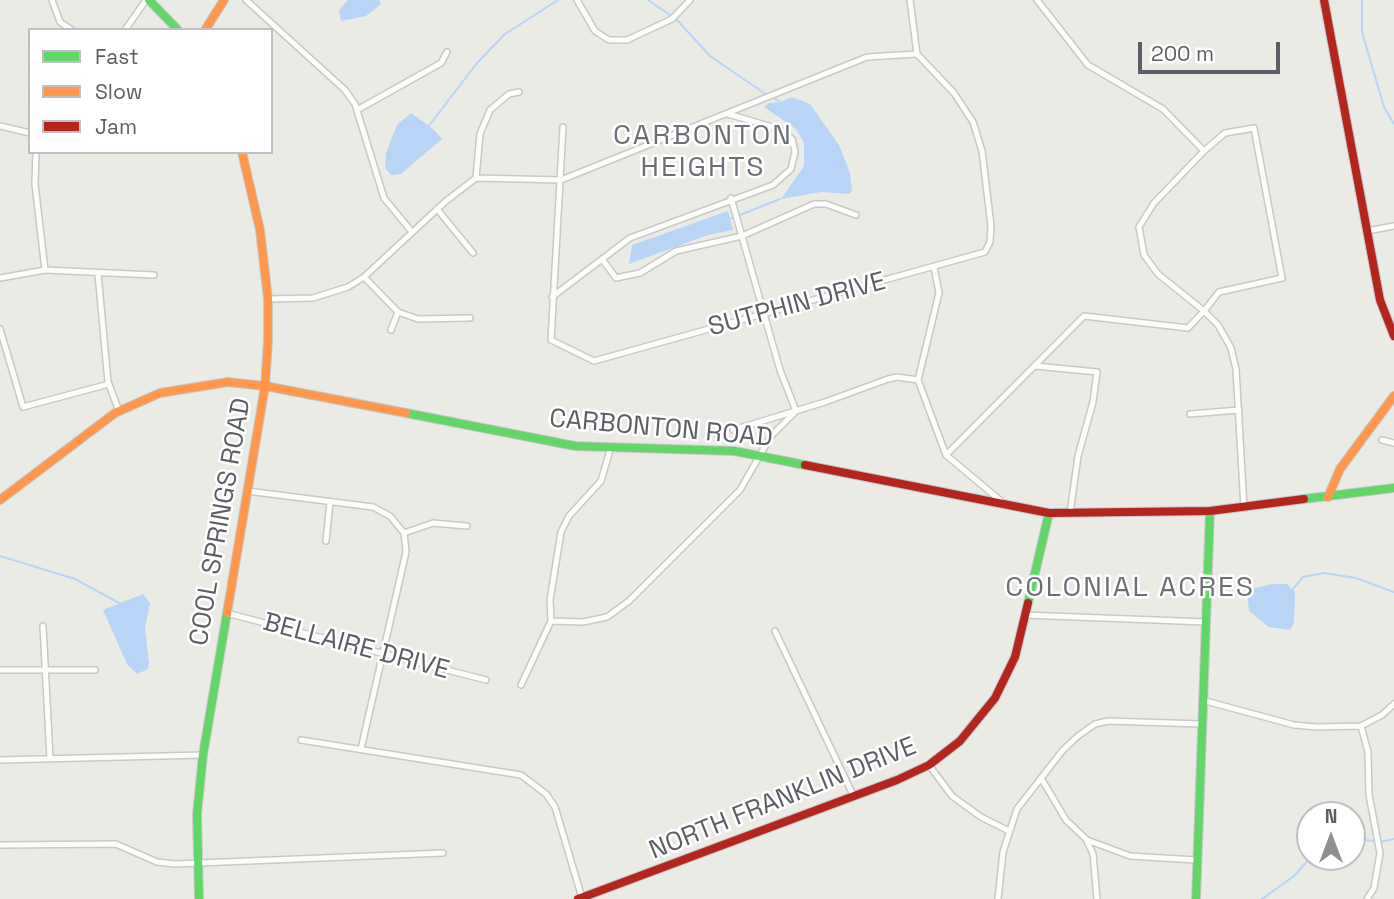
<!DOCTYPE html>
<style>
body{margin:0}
#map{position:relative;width:1394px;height:899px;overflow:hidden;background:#ebebe6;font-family:"Space Grotesk",sans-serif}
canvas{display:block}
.legend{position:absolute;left:28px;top:28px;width:245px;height:126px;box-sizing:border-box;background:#fff;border:2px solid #bdbfc1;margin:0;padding:9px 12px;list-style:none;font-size:21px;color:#5b5e64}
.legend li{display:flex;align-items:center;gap:14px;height:35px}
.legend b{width:35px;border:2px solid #bdbfc1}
.north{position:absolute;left:1296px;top:801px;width:70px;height:70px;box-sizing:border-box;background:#fff;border:2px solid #bdbfc1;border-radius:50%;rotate:0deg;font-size:19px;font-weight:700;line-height:28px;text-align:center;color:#5b5e64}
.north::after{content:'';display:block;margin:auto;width:24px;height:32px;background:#8d8f92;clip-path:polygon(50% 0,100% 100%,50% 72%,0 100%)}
.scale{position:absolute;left:1138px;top:42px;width:142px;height:32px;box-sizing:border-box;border:4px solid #5b5e64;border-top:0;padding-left:9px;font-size:21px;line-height:24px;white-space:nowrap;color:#5b5e64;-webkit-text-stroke:5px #fff;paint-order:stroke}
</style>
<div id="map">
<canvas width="1394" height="899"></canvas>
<ul class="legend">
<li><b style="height:9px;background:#63d668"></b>Fast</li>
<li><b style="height:9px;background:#ff974d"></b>Slow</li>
<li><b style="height:9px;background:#b3261e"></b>Jam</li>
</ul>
<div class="north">N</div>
<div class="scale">200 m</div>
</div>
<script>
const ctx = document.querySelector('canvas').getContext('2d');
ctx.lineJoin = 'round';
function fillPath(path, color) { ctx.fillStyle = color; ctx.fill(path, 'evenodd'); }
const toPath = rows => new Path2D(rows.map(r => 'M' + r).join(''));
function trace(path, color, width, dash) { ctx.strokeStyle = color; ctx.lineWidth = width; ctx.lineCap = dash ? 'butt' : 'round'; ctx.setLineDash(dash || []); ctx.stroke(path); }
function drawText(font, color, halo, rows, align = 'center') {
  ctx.font = font + ' "Space Grotesk",sans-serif'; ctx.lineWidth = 5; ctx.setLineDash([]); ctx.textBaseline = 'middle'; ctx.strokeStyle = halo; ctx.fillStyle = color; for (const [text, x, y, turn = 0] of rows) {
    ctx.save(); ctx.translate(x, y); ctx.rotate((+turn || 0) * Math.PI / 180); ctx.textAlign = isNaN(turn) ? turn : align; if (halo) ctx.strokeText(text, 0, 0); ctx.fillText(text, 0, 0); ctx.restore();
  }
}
fillPath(toPath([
 [348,0,379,0,381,4,366,16,341,21,339,10],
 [792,97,810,104,839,145,850,173,852,191,849,194,821,192,781,199,804,166,804,143,796,129,764,107,769,103,781,102],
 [411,113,433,129,442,139,401,174,391,175,385,168,386,153,397,125],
 [728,211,733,230,708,235,629,264,632,245],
 [1272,584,1287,584,1295,592,1294,623,1290,630,1269,627,1249,611,1247,590],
 [143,594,150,603,145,628,149,663,148,669,137,674,127,664,103,610]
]), '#b8d5f8');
trace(toPath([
 [648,0,677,20,710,56,767,95],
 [1362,0,1362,32,1384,107,1394,124],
 [772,97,782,103],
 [428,127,477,63,505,34,558,0],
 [730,219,780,199],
 [0,556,75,579,121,604],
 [1292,590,1303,577,1324,573,1356,578,1394,592],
 [1352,839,1375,841],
 [1380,842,1394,839],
 [1262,899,1294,876,1311,857]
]), '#b8d5f8', 2);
const street = toPath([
 [52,0,60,22,72,30],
 [246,0,345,90,355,104,384,198,412,232],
 [577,0,595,31,609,40,627,40,672,19,690,0],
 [1037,0,1088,65,1163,109,1204,151],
 [125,30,146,0],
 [357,110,441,63,447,52],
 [0,126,30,133],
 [563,127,551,340,594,361,985,252,990,242,991,226,982,151,973,122,954,93,917,54,910,0],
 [36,152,35,184,45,270],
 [476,178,480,134,490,110,509,94,519,92],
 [437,209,473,253],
 [1367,231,1394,226],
 [602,259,616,278,640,273,676,251,742,236,814,204,826,204,856,215],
 [934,267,939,293,918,380,946,455,1001,501],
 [98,274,108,382,119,411],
 [364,277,398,312,418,319,470,318],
 [0,278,45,270,154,275],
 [552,297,630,238,773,185,791,169,795,152,792,139,779,129,728,114],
 [268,299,313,298,348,287,364,277,446,201,476,178,561,180,867,57,917,54],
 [0,329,23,407,109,384],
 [391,330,398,312],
 [1035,366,1097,372,1093,402,1078,456,1070,513],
 [1190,414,1239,410],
 [733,430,825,402,888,379,897,377,918,380],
 [1382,440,1394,443],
 [946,455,1084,316,1188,328,1204,311,1219,292,1282,278,1254,128,1225,133,1204,151,1154,203,1139,227,1144,255,1158,274,1204,311,1218,325,1231,348,1236,369,1244,508],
 [247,491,373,507,390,516,404,533,406,552,361,749],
 [404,533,433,523,467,526],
 [326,541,330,502],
 [226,613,486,680],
 [1025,615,1206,622],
 [551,621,583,622,607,617,629,601,740,490,771,436,796,411,780,370,731,198],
 [43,626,50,758],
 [775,631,854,797],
 [0,670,95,670],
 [521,685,551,621,550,600,561,532,569,516,601,481,610,450],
 [1202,700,1294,725,1317,727,1361,726,1382,715,1394,704],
 [1361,726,1368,752,1369,795,1380,853,1374,888,1367,899],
 [301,740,521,775,546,794,555,807,582,898],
 [0,760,203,755],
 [929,765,952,796,981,817,1009,831],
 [1041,778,1066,820,1087,840,1130,856,1196,860],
 [1087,841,1093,854,1097,899],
 [0,845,116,844,157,862,175,864,443,853],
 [998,899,1003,852,1017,809,1063,750,1078,736,1095,724,1108,721,1201,724]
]);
const fast = toPath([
 [149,0,178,30],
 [406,413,575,446,734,451,805,465],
 [1304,499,1394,488],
 [1028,603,1049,513],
 [199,899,197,814,203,755,227,613],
 [1196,899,1210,511]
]);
const slow = toPath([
 [205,30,224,0],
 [1328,497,1340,469,1394,396],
 [0,500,115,413,160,393,228,382,265,386,406,413],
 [227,613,265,386,268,341,268,299,260,230,242,152]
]);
const jam = toPath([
 [1324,0,1380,300,1394,336],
 [805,465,1049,513,1210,511,1304,499],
 [578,899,897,780,929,765,960,741,995,698,1015,657,1028,603]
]);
trace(street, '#c8c8c6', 8);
trace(fast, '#c8c8c8', 10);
trace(slow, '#c8c8c8', 10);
trace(jam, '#c8c8c8', 10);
trace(street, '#fcfcfb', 5);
trace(fast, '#63d668', 8);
trace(slow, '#ff974d', 8);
trace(jam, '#b3261e', 8);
drawText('26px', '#5b5e64', '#fff', [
 ["SUTPHIN DRIVE",797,305,-15],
 ["CARBONTON ROAD",661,429,5],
 ["COOL SPRINGS ROAD",221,522,-80],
 ["BELLAIRE DRIVE",356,647,15],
 ["NORTH FRANKLIN DRIVE",783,799,-22]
]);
ctx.letterSpacing = '2px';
drawText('28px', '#6c7076', '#fff', [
 ["CARBONTON",703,136],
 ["HEIGHTS",703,168],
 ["COLONIAL ACRES",1130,588]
]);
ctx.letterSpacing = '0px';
</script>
